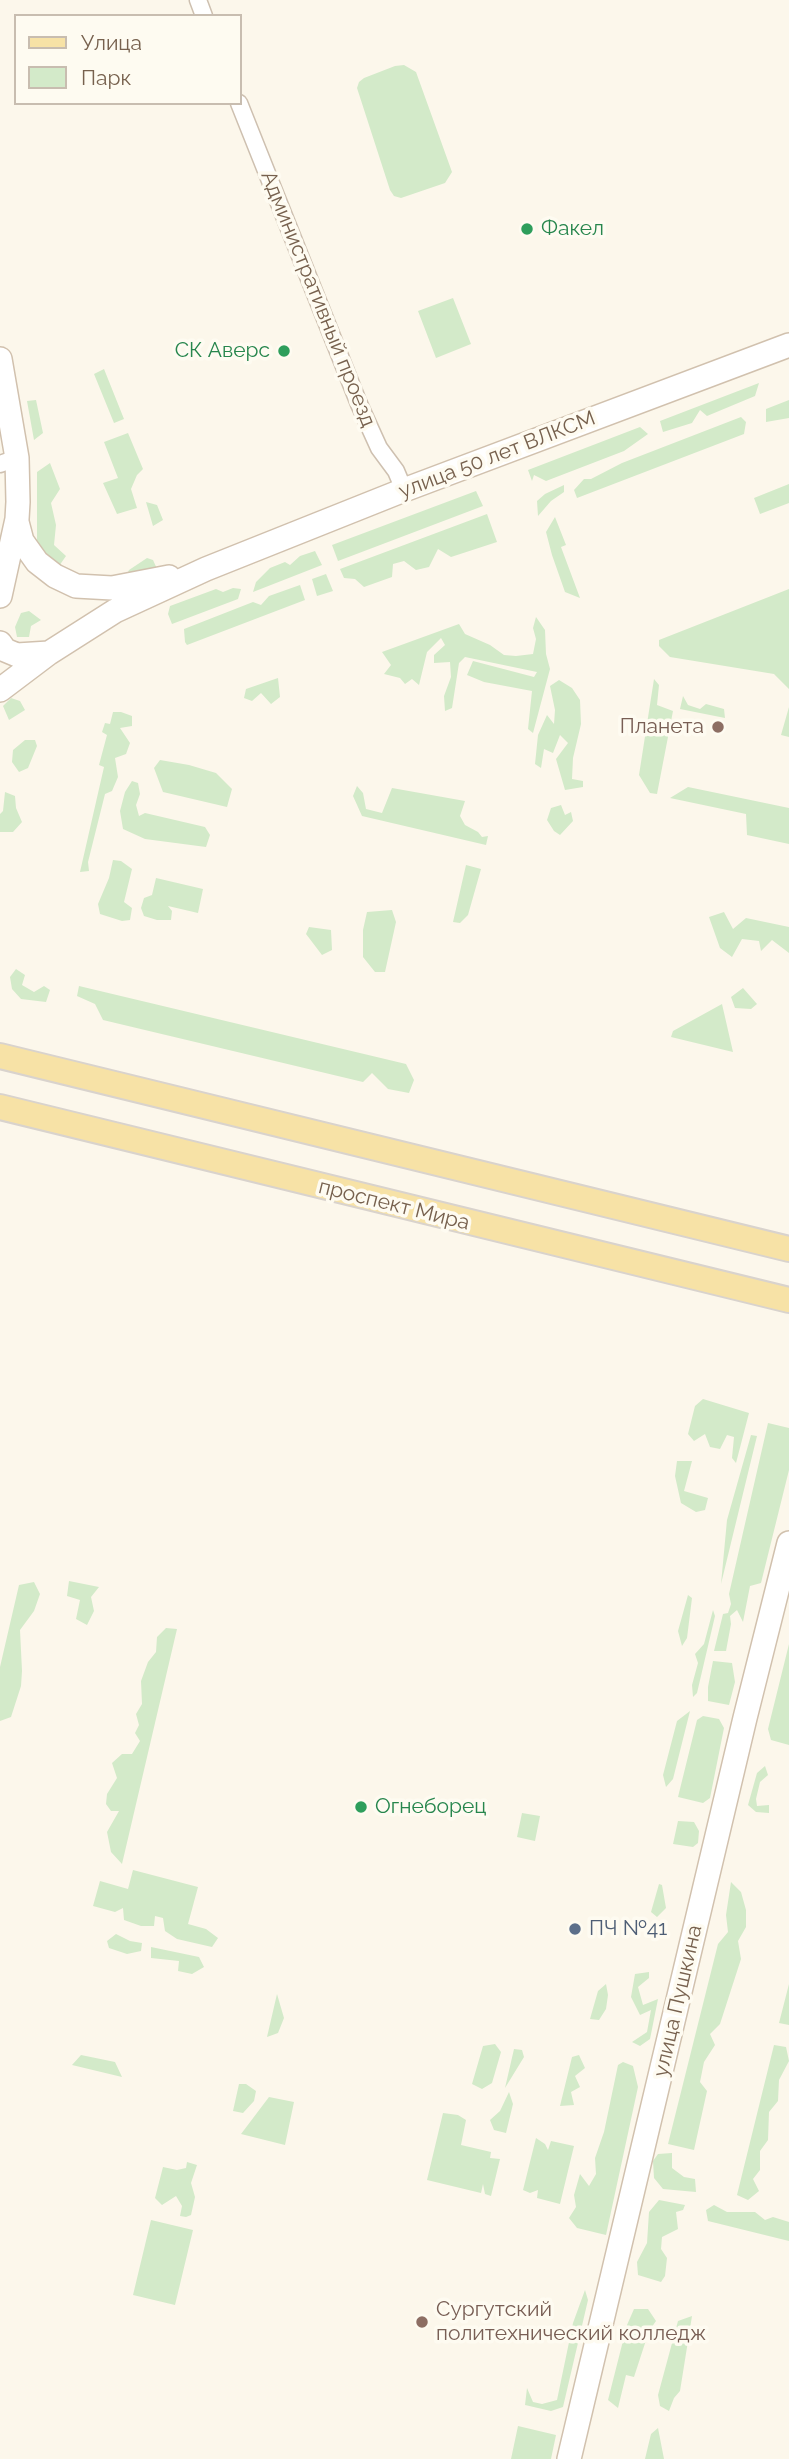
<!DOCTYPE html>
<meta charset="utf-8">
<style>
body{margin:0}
#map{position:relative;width:789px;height:2459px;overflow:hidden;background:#fcf7eb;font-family:Raleway,sans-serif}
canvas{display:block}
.legend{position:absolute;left:14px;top:14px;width:228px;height:91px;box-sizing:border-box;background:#fefbf1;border:2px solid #c8bdb0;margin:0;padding:9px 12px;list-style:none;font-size:21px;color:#77614e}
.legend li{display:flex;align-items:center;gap:14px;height:35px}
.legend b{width:35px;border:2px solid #c8bdb0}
</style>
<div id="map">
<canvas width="789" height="2459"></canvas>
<ul class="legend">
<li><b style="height:9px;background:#f7e2a6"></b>Улица</li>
<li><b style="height:19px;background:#d3eac9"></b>Парк</li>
</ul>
</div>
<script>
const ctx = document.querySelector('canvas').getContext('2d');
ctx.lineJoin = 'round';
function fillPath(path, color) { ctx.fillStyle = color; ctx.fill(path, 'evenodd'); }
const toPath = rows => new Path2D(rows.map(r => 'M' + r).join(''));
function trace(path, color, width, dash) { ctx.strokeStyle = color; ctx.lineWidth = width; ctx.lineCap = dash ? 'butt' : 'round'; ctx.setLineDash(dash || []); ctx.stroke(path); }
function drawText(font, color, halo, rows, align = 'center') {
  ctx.font = font + ' Raleway,sans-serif'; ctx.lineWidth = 7; ctx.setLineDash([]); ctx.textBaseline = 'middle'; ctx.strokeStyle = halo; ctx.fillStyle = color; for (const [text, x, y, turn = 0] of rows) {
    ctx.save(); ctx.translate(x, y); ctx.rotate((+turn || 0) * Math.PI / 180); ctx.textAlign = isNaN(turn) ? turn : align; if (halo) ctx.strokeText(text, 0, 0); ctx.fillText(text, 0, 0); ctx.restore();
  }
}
fillPath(toPath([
 [404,65,416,72,452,172,445,183,401,198,394,196,390,190,357,88,359,82,364,78,395,66],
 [453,298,471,344,436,358,418,311],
 [104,369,124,419,114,423,94,374],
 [759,383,755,396,707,416,700,410,692,423,663,432,660,421],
 [36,400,43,433,34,440,27,401],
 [789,400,789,418,766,422,766,409],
 [741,417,746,422,744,434,577,498,574,490,584,479,591,479,622,463],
 [640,427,648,434,624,451,546,481,534,475,532,481,528,470],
 [128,433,143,469,137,475,131,489,137,508,117,514,103,483,118,478,104,442],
 [50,463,60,489,51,503,56,525,54,545,66,556,57,569,37,554,37,472],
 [789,484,789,503,760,514,754,498],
 [564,485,564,492,551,501,538,516,537,501,545,494],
 [476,491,483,506,338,561,332,545],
 [146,502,157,505,163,520,153,526],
 [487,514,497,542,451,557,438,549,429,567,416,570,404,561,393,564,392,577,364,587,355,579,344,578,340,569],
 [555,517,566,545,561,547,580,598,565,592,552,555,546,532],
 [315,551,322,565,253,592,256,582,270,568,285,562,290,565,300,556],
 [147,558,153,560,158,571,126,576,129,570],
 [326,574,333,591,317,596,312,579],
 [300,585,305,600,187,645,185,642,184,629,253,602,261,605,269,596],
 [233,588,241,589,238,599,172,624,168,614,170,606,216,589,223,592],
 [789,589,789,737,781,735,789,707,789,689,774,674,670,657,659,646,659,640],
 [29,611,41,620,31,626,29,637,17,637,15,627,21,613],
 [536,617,545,630,546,654,550,669,533,733,528,729,532,691,484,682,467,675,473,661,534,677,537,672,465,657,459,663,452,708,445,711,444,696,451,677,450,662,434,663,434,655,445,645,441,638,427,652,419,685,412,679,405,684,400,678,384,674,391,665,382,652,459,624,465,634,490,645,504,655,516,656,533,654,536,639,533,628],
 [278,678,280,697,271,704,261,693,252,701,244,698,246,689],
 [654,679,659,685,657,705,673,711,657,794,650,793,639,775],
 [559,680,572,688,580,700,581,724,573,758,572,779,583,781,583,787,565,790,556,759,568,743,560,735,553,753,544,749,541,768,535,764,538,735,547,715,554,724,555,710,550,686],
 [683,696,688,705,700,709,706,704,724,709,725,718,680,709],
 [11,698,20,701,25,710,9,720,3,706],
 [113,712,121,712,132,716,132,726,120,728,130,743,126,754,115,758,118,777,112,791,105,794,88,862,89,871,80,872,104,767,99,765,107,735,102,732,105,723,110,724],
 [25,740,35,740,37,746,28,768,19,772,12,762,13,750],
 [160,760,189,765,216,773,232,789,227,807,163,792,154,768],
 [132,781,138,783,140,794,136,805,139,816,145,813,205,827,210,835,206,847,145,839,123,829,120,811,125,792],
 [357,786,363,793,366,809,382,813,392,788,465,801,460,816,465,825,478,832,482,837,488,836,486,845,362,816,353,796],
 [688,787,789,808,789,844,747,835,746,814,670,798],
 [5,792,15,796,16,808,22,822,13,832,0,832,0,814,3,811],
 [561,805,565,815,571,812,573,821,560,835,554,831,547,820,551,808],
 [113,860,121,861,132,869,124,902,132,908,130,920,122,921,100,914,98,904,109,878],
 [466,865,481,869,468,915,460,923,453,922],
 [156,878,203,889,198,913,168,906,172,911,171,920,157,920,144,916,141,908,144,898,152,895],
 [392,910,396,922,385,972,375,972,363,957,363,930,367,912],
 [724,912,733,929,746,918,789,927,789,953,772,940,761,951,759,941,742,939,732,957,720,948,709,917],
 [309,927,331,930,332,950,322,955,306,934],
 [16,969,25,975,22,985,34,992,44,986,50,990,46,1002,21,999,12,989,10,977],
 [79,986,406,1064,414,1080,409,1093,388,1089,372,1073,363,1082,103,1020,95,1004,77,996],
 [743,988,757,1004,751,1009,735,1008,731,997],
 [722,1004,733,1052,671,1037,673,1031],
 [703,1399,749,1413,736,1463,732,1458,734,1437,727,1435,720,1449,710,1447,705,1434,694,1441,688,1434,695,1406],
 [768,1423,789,1428,789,1470,761,1583,750,1586,743,1622,737,1610,730,1616,731,1624,726,1651,714,1651,723,1614,728,1613,731,1604,729,1594],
 [751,1435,757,1436,721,1584,727,1520],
 [677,1461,692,1461,684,1491,708,1498,705,1510,696,1512,681,1503,675,1476],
 [69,1581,99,1587,91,1597,94,1611,87,1625,76,1619,80,1600,67,1596],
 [34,1582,40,1594,34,1611,20,1630,22,1671,21,1686,11,1717,0,1721,0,1667,19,1585],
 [688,1595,692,1598,687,1638,682,1646,678,1631],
 [713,1610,715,1616,697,1693,693,1697,692,1685,698,1663,695,1654,704,1644],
 [166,1628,177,1629,122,1864,111,1852,107,1832,119,1811,111,1811,106,1804,107,1794,117,1778,112,1763,122,1754,132,1754,140,1741,135,1733,139,1725,136,1714,142,1704,141,1681,148,1662,156,1652,157,1637],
 [789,1644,789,1745,771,1740,768,1729],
 [713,1661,732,1663,735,1682,729,1705,708,1701,708,1687],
 [690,1711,673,1779,666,1787,663,1775,677,1721],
 [703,1716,719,1719,724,1728,710,1798,703,1803,678,1797,697,1720],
 [765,1766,768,1775,760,1782,756,1799,757,1806,769,1805,769,1813,756,1812,748,1805,757,1773],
 [522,1813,540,1816,535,1841,517,1837],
 [678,1821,694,1822,699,1831,698,1843,693,1847,673,1844],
 [133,1870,198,1887,188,1924,206,1929,218,1938,212,1947,177,1939,165,1931,163,1918,155,1916,154,1926,141,1926,124,1920,123,1908,115,1912,93,1906,100,1881,128,1889],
 [731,1882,741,1892,746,1910,746,1927,738,1941,741,1959,720,2024,710,2034,715,2045,704,2062,700,2082,707,2091,694,2150,668,2144,718,1944,728,1932,726,1915],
 [659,1884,662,1885,666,1908,657,1917,651,1912],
 [116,1934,130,1941,142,1943,141,1951,127,1954,109,1948,107,1941],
 [151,1947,199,1957,204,1967,192,1974,178,1971,179,1961,151,1958],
 [649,1972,649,1978,638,1987,643,2005,658,1999,650,2039,640,2046,632,2042,647,2032,651,2010,640,2015,631,1997,635,1974],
 [606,1984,608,1995,606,2009,599,2020,590,2019,598,1991],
 [789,1984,789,2025,779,2023],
 [277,1994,284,2018,278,2033,267,2037],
 [495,2044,501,2052,492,2083,482,2089,472,2084,483,2046],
 [774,2045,786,2047,789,2061,779,2080,778,2101,769,2112,768,2140,760,2151,760,2170,753,2179,759,2191,748,2200,737,2195],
 [514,2049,522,2050,524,2057,505,2088],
 [81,2055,115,2062,122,2077,72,2065],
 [579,2055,585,2068,575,2076,580,2087,571,2092,574,2105,560,2106,572,2057],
 [623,2062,633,2066,638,2087,606,2235,577,2228,569,2218,576,2207,574,2195,580,2174,589,2186,596,2174,595,2158,604,2132,618,2065],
 [239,2084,246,2084,256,2091,254,2101,243,2113,233,2111],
 [509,2092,513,2104,506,2133,494,2130,490,2120,500,2111],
 [269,2097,294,2102,285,2145,241,2134],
 [443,2113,458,2115,466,2120,461,2145,491,2152,490,2158,500,2159,491,2196,485,2194,483,2184,481,2193,427,2180],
 [536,2138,545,2144,548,2150,551,2141,574,2146,560,2204,537,2198,538,2190,530,2193,523,2190],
 [672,2153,672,2168,684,2177,695,2179,696,2192,663,2189,654,2178,653,2161,658,2154],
 [187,2162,197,2165,191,2183,195,2197,191,2215,186,2217,180,2216,182,2206,176,2196,162,2205,155,2198,163,2167,177,2170,186,2168],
 [659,2200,685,2205,683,2210,676,2212,678,2229,662,2237,661,2249,667,2258,665,2276,661,2282,638,2275,637,2262,647,2243,649,2212],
 [714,2205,727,2212,755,2212,765,2220,773,2217,789,2222,789,2241,708,2221,706,2210],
 [151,2220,193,2230,175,2305,133,2295],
 [585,2290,588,2300,563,2407,551,2411,525,2405,527,2388,533,2402,542,2404,557,2400,573,2323],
 [634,2309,648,2309,656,2321,649,2331,634,2377,626,2375,618,2408,608,2400,627,2325],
 [692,2316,680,2391,674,2398,669,2411,660,2406,658,2395,678,2321],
 [518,2426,556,2435,551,2459,511,2459],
 [658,2428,664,2459,645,2459,651,2434]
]), '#d3eac9');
const street = toPath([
 [198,0,204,16],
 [239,103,359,404,379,448,396,471,404,490],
 [0,464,17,458]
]);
const secondary = toPath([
 [0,359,17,458,18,502,17,519,0,596],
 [17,522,22,541,37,562,55,576,76,586,112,588,169,577],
 [0,643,5,650,17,655,49,653],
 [0,690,49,653,115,611,206,569,404,490,789,345],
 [569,2459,745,1718,789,1543]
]);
const primary = toPath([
 [0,1056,789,1249],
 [0,1107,789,1300]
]);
trace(street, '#cec0b0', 19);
trace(secondary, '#d1c1ae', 26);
trace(primary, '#d9d3cd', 28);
trace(street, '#fff', 16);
trace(secondary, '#fff', 23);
trace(primary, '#f7e2a6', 24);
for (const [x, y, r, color] of [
 [527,229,7,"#2e9e5b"],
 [284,351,7,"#2e9e5b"],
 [718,727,7,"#8d6e63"],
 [361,1807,7,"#2e9e5b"],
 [575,1929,7,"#5c6f8a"],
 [422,2322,7,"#8d6e63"]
]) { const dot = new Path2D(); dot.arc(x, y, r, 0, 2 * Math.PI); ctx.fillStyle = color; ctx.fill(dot); trace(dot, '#fefbf1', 2.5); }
drawText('21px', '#27864d', '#fefbf1', [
 ["Факел",541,229],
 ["СК Аверс",270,351,"right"],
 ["Огнеборец",375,1807]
], 'left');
drawText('21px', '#77614e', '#fefbf1', [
 ["Административный проезд",318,299,68],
 ["улица 50 лет ВЛКСМ",497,455,-21],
 ["проспект Мира",394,1205,14],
 ["улица Пушкина",678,2001,-77]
]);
drawText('21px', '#785e54', '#fefbf1', [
 ["Планета",704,727],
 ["Сургутский",436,2310,"left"],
 ["политехнический колледж",436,2334,"left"]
], 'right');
drawText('21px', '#4e5e75', '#fefbf1', [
 ["ПЧ №41",589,1929]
], 'left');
</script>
